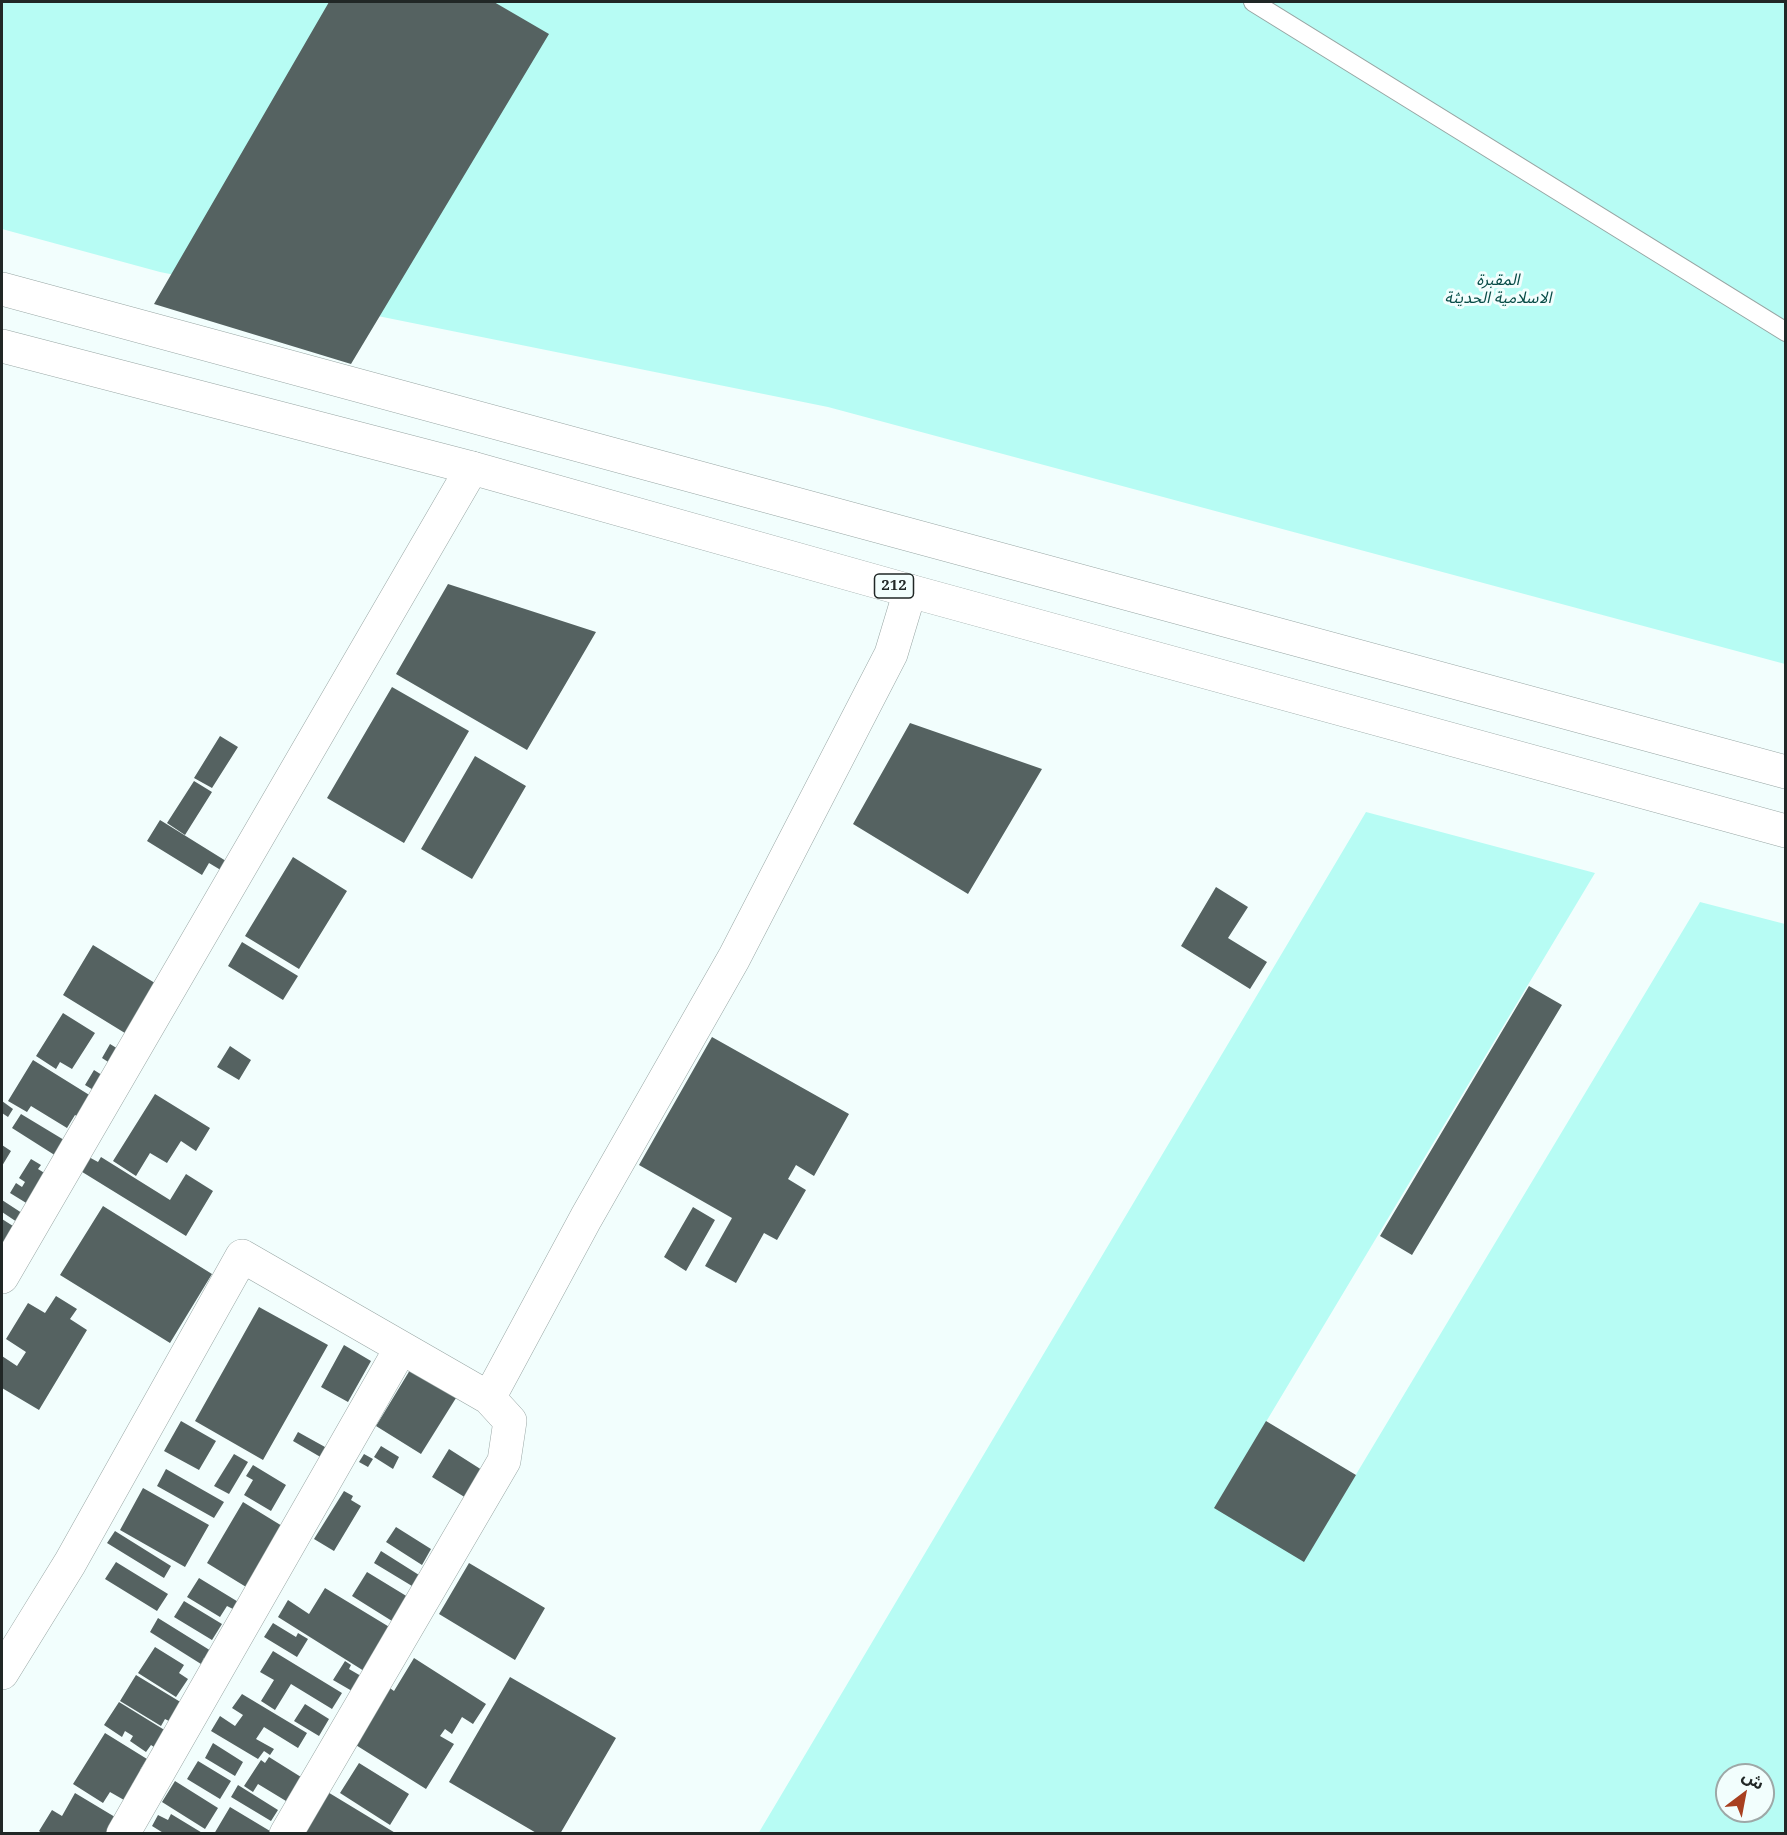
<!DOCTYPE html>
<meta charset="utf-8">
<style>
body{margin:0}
#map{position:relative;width:1787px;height:1835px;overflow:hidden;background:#f2fefd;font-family:"Noto Serif","Noto Sans Arabic",serif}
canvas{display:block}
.frame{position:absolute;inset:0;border:3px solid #212726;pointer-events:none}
.north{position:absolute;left:1715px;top:1763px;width:60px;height:60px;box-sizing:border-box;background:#f2fefd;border:2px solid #9ea8a7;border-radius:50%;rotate:32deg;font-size:16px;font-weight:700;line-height:24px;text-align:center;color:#212726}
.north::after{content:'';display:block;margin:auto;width:21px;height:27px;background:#a84020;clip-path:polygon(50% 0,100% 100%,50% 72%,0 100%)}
</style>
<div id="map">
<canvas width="1787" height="1835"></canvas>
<div class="frame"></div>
<div class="north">ش</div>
</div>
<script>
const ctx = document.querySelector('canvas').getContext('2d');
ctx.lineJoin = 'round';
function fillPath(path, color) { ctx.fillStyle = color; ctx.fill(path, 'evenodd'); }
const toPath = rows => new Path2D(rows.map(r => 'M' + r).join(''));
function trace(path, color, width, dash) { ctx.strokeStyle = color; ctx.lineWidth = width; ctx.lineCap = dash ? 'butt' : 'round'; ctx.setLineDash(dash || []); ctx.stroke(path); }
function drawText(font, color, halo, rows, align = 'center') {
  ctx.font = font + ' "Noto Serif","Noto Sans Arabic",serif'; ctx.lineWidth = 6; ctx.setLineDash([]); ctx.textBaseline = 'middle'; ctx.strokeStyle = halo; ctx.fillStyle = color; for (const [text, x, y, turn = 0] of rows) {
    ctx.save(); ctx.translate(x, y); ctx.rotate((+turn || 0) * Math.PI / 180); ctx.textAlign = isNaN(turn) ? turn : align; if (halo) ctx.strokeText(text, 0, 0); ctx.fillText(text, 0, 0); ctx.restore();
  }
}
fillPath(toPath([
 [2,2,1785,2,1785,664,828,407,160,272,2,229],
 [1366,812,1595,873,1215,1507,1304,1561,1700,902,1785,924,1785,1833,758,1834],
 [1727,1775,1763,1775,1763,1811,1727,1811]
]), '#b7fcf4');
fillPath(toPath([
 [329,2,494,2,549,34,351,364,154,304],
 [448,584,596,632,527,750,396,674],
 [392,687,469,731,404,843,327,798],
 [910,723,1042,769,968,894,853,824],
 [220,736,238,747,212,788,194,778],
 [475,756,526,786,472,879,421,849],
 [194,781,212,792,185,835,167,823],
 [160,820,234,866,229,875,209,863,202,875,147,841],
 [293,857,347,891,299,969,245,936],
 [1216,887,1248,907,1228,938,1267,962,1250,989,1181,946],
 [242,942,298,976,283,1000,228,966],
 [93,945,163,988,133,1038,63,995],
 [1529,986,1562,1005,1412,1255,1380,1236],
 [63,1013,95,1033,72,1069,60,1062,56,1069,36,1056],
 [712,1037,849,1114,814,1176,796,1165,788,1179,806,1190,777,1240,764,1233,736,1283,705,1266,732,1218,639,1165],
 [110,1044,128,1055,119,1069,102,1058],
 [230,1046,251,1060,239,1080,217,1067],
 [33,1060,99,1101,86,1122,75,1115,67,1128,31,1106,27,1112,8,1101],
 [94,1070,113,1082,105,1097,85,1085],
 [155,1094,210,1128,196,1151,181,1141,167,1163,150,1153,136,1176,113,1161],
 [2,1101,13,1109,8,1117,2,1113],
 [21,1114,74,1146,64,1161,12,1128],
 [2,1145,11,1151,2,1166],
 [87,1156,98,1162,101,1157,170,1200,186,1174,213,1191,186,1236,79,1170],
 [31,1159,41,1165,38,1169,54,1179,36,1209,10,1193,16,1183,22,1187,25,1182,19,1178],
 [2,1200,28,1217,23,1226,2,1212],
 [103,1206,212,1274,170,1343,60,1275],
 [693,1207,715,1220,686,1271,664,1257],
 [2,1219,24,1233,2,1258],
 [56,1296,77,1309,70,1319,87,1330,39,1410,2,1388,2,1356,17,1366,26,1352,6,1339,28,1303,45,1313],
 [259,1307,328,1345,263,1460,195,1421],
 [344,1345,371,1361,348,1402,321,1387],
 [410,1370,456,1398,421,1454,376,1426],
 [181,1421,216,1441,199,1470,164,1451],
 [1266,1421,1356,1475,1304,1562,1214,1508],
 [298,1432,334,1452,329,1462,293,1441],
 [381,1446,399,1457,393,1469,374,1457],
 [449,1449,482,1470,471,1501,432,1477],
 [234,1454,248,1462,229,1494,214,1486],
 [364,1454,373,1459,368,1467,359,1462],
 [253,1465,286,1485,271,1511,244,1495,253,1480,246,1476],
 [166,1469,224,1502,214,1518,157,1486],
 [143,1488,209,1525,185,1567,120,1530],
 [344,1491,353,1496,351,1500,361,1506,334,1551,314,1539],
 [243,1502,287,1529,251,1590,207,1563],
 [396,1527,431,1549,422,1565,386,1542],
 [115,1531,171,1566,164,1578,107,1543],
 [381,1551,419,1575,412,1586,374,1563],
 [116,1562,168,1594,157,1611,105,1579],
 [469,1563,545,1608,515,1660,439,1614],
 [367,1572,408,1597,392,1621,352,1596],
 [199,1578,240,1603,235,1610,227,1606,220,1617,187,1597],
 [325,1588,391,1628,364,1671,278,1617,288,1600,309,1614],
 [184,1601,222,1624,212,1640,174,1617],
 [158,1618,216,1654,211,1663,204,1658,201,1664,150,1632],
 [273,1623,296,1637,298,1633,308,1639,297,1657,264,1637],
 [155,1647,184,1665,179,1673,188,1679,176,1697,138,1673],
 [273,1651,342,1693,332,1709,291,1684,275,1710,261,1701,274,1680,260,1672],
 [414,1658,486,1704,473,1724,462,1717,452,1734,445,1729,440,1736,454,1744,426,1789,351,1742,387,1686,394,1691],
 [345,1661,351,1665,349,1669,361,1676,352,1691,333,1680],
 [136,1675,187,1706,171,1722,165,1719,161,1726,120,1701],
 [510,1677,616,1738,560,1834,538,1834,449,1782],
 [242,1694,307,1733,298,1748,264,1727,256,1739,274,1749,270,1755,264,1751,258,1759,211,1731,220,1716,235,1726,243,1715,232,1708],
 [119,1702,171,1734,160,1751,151,1745,146,1752,130,1741,133,1736,125,1731,122,1737,104,1725],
 [305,1704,329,1719,319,1736,294,1721],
 [105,1733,147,1759,140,1770,147,1774,143,1780,137,1777,132,1785,140,1790,131,1804,110,1792,103,1803,73,1784],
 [213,1743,243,1762,235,1776,205,1758],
 [269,1757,301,1777,286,1801,258,1784,253,1792,244,1786,261,1760,265,1763],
 [198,1761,231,1781,220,1799,187,1779],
 [359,1763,409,1794,390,1825,340,1793],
 [175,1781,218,1808,205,1829,162,1802],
 [238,1785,278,1810,271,1821,231,1797],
 [326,1791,397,1834,300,1834],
 [75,1793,120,1820,112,1834,43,1834,39,1831,52,1810,62,1816],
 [230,1807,275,1834,214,1834],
 [171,1814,204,1834,165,1834,152,1826,158,1815,168,1820]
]), '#556261');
const service = toPath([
 [1253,2,1786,332]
]);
const minor = toPath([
 [2,1277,472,468],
 [489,1398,586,1218,734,958,891,654,910,591],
 [2,1673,70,1563,242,1256,489,1398,510,1421,504,1461,286,1834],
 [123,1834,401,1348]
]);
const primary = toPath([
 [2,289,1786,772],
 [2,346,472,468,910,591,1786,831]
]);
trace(service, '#98a6a4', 20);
trace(minor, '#98a6a4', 34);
trace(primary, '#98a6a4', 34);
trace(service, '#fff', 18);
trace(minor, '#fff', 33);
trace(primary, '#fff', 33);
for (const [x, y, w] of [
 [894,586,39]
]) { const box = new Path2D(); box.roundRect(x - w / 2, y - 12, w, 24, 4.5); ctx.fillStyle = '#f2fefd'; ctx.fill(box); trace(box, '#212726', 1.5); }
drawText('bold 15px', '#212726', null, [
 ["212",894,586]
]);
drawText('italic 16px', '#084c47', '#f2fefd', [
 ["المقبرة",1498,280],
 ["الاسلامية الحديثة",1498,298]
]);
</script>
